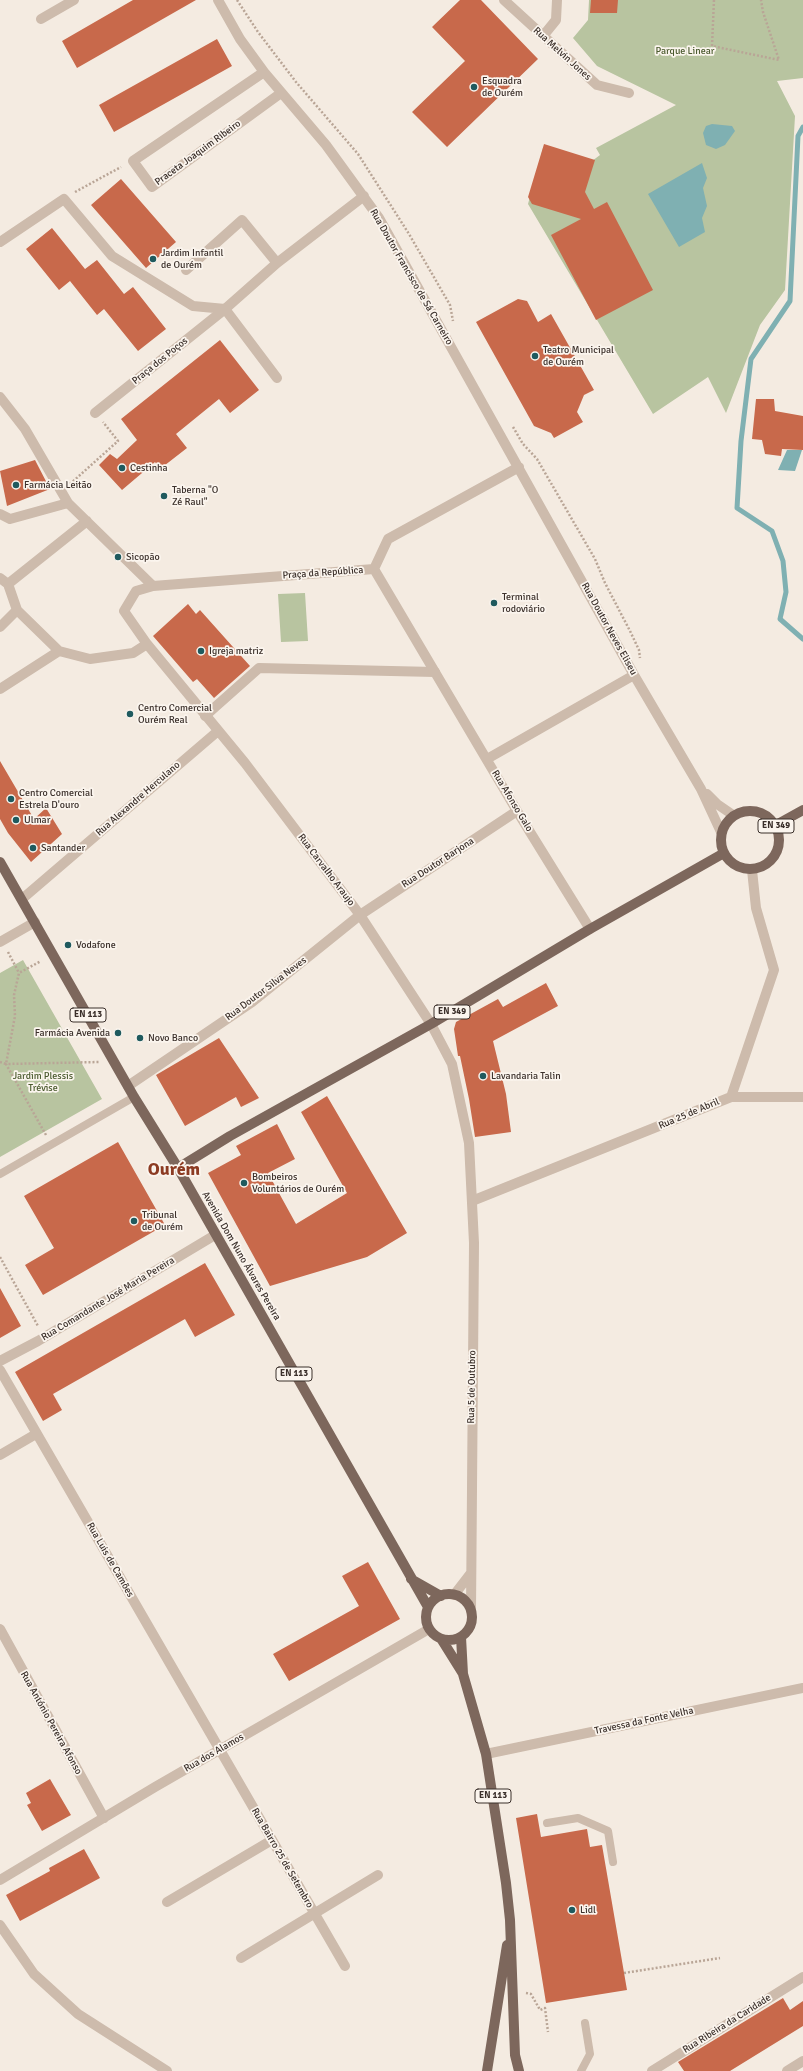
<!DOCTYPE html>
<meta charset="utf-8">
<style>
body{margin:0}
canvas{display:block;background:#f4ebe1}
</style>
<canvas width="803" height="2071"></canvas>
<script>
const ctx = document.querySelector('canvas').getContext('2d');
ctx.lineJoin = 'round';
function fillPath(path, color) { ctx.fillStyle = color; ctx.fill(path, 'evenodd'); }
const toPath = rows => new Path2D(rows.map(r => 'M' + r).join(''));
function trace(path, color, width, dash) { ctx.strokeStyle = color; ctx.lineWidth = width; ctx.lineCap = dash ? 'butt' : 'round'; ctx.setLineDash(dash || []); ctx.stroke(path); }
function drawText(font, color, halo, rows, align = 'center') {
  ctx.font = font + ' Signika,sans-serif'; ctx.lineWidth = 3.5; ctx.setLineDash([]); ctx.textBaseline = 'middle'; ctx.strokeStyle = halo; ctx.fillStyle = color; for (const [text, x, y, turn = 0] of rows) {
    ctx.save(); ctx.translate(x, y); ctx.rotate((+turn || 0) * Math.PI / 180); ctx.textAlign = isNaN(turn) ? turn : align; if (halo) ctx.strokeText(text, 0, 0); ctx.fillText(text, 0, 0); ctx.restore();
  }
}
fillPath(toPath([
 [589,0,803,0,803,78,777,81,795,116,785,290,760,325,726,413,708,377,653,414,528,204,543,148,592,161,600,155,596,148,676,105,597,66,573,38,588,20],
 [305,593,308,641,281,642,278,594],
 [23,960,102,1099,0,1157,0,973]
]), '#b8c4a0');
fillPath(toPath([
 [712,124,732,126,735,131,725,145,716,149,706,145,703,133,706,126],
 [702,163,707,178,703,188,707,206,702,218,705,232,679,247,648,194],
 [787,450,802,450,795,471,778,470]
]), '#7fb0b2');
trace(toPath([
 [803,127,798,136,790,301,751,359,741,441,737,508,772,531,783,561,786,592,780,619,803,639]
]), '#7fb0b2', 5);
fillPath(toPath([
 [133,0,196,0,77,68,62,41],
 [460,0,481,0,538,59,447,147,412,112,465,61,432,27],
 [591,0,618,0,617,13,590,13],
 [217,39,232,66,114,132,99,105],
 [544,144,595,160,585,192,594,209,607,202,653,290,596,320,551,235,581,219,532,204,528,197],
 [121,179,176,242,146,268,91,205],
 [52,228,85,269,97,260,124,294,133,287,166,329,138,351,104,309,97,315,70,281,59,290,26,249],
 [518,299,527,301,538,322,551,314,594,390,584,395,577,412,583,422,554,438,551,433,534,426,476,322],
 [220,340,259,390,230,413,219,399,176,434,187,448,160,469,155,462,122,490,99,465,110,454,117,459,137,440,121,419],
 [756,399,774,399,775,411,803,416,803,450,782,449,781,456,765,454,762,440,752,439],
 [35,460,50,489,7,506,0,471],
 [188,604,196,614,200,610,250,666,214,698,197,679,193,682,153,636],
 [0,761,34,819,46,808,62,834,31,862,8,833,0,819],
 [546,983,558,1006,493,1041,506,1094,511,1132,475,1137,469,1099,460,1056,458,1056,454,1029,456,1022,498,999,503,1007],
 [219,1038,259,1098,241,1107,236,1097,185,1126,156,1075],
 [327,1096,407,1233,367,1257,270,1286,208,1173,241,1155,236,1146,277,1124,295,1159,268,1173,296,1224,347,1193,301,1112],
 [118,1142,165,1225,43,1295,25,1265,54,1248,24,1196],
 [205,1263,235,1315,195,1337,185,1319,53,1394,62,1410,43,1421,15,1372],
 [0,1288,21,1326,0,1338],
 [368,1562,400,1619,289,1681,273,1654,359,1606,342,1576],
 [50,1779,71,1815,42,1831,27,1805,31,1803,26,1793],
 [537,1814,541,1837,587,1829,590,1847,602,1845,627,1990,546,2003,516,1818],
 [84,1849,100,1878,20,1921,6,1895,50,1871,49,1868],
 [783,1998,790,2010,803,2001,803,2026,730,2071,684,2071,678,2062]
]), '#c8694b');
trace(toPath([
 [237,0,258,32,296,82,358,154,409,234,450,305,453,321],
 [714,0,712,46,779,60,763,12,761,0],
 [75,192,121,167],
 [513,427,523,444,537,459,595,559,605,583,630,631,639,650,640,658],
 [70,484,118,441,103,422],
 [8,952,19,973],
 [0,1062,6,1064,15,1016,14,995,19,973,41,961],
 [46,1135,6,1064,100,1062],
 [0,1257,38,1326],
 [624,1973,720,1958],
 [526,1993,531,1994,540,2010,545,2008,548,2032]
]), '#b9a596', 2.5, [2, 2]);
trace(toPath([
 [0,1174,134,1097],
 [547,1823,578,1818,608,1831,613,1862],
 [581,2071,590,2054,585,2023]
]), '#cdbbac', 8);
trace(toPath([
 [205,716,259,668,435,672]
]), '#cdbbac', 10);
trace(toPath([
 [218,0,240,39,264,72,326,145,379,218,634,675,701,789,721,832],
 [504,0,597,85,629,93],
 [41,19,74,0],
 [543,36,556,20,557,0],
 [264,72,133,161,152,187,281,93],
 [0,242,64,199,112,256,193,306,225,309],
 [186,270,242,220,277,263],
 [225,309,277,378],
 [0,397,25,429,68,503,153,586],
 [95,413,225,309,277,263,364,196],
 [0,514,10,519,68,503],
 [374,569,388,539,519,467],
 [0,578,8,584,87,521],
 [8,584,17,610],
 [0,627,17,610,59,651,90,659,133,653,147,644],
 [0,689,59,651],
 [487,759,634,675],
 [707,794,717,804,733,815],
 [22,899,218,731],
 [0,942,35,922],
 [128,1086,252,1002,360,915,517,811],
 [731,1097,774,970,756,908,752,870],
 [472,1201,731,1097,803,1097],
 [0,1361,38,1341,215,1235],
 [0,1370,345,1966],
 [0,1455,36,1434],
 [454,1595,471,1573],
 [471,1611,474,1243,469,1143,452,1064,431,1024,360,915,245,763,147,644,124,611,136,591,153,586,374,569,517,811,590,929],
 [0,1629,104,1818],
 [486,1754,803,1688],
 [0,1880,155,1787,429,1629],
 [167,1902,272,1840],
 [241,1958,378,1875],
 [652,2071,803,1977],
 [787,2071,803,2061]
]), '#cdbbac', 10);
trace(toPath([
 [0,1925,34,1974,78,2014,167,2071]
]), '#cdbbac', 10);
trace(toPath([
 '721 840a29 29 0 1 1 58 0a29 29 0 1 1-58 0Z',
 [776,825,803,810],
 [0,862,134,1097,178,1168,428,1607],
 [178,1168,230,1136,431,1024,590,929,724,853],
 [411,1579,441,1596],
 '426 1617a23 23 0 1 1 46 0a23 23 0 1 1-46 0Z',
 [461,1637,463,1674,486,1754,506,1883,510,1920,515,2055,519,2071],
 [442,1640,462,1672],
 [487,2071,507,1945]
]), '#7d675c', 10);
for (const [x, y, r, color] of [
 [474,87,4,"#1f5a5e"],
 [153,259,4,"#1f5a5e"],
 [535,356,4,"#1f5a5e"],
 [122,468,4,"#1f5a5e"],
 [16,485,4,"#1f5a5e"],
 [164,496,4,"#1f5a5e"],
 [118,557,4,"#1f5a5e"],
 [494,603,4,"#1f5a5e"],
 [201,651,4,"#1f5a5e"],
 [130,714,4,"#1f5a5e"],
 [11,799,4,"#1f5a5e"],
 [16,820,4,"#1f5a5e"],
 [33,848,4,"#1f5a5e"],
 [68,945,4,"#1f5a5e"],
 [118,1033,4,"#1f5a5e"],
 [140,1038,4,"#1f5a5e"],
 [483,1076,4,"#1f5a5e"],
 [244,1183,4,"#1f5a5e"],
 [134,1221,4,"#1f5a5e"],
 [572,1910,4,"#1f5a5e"]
]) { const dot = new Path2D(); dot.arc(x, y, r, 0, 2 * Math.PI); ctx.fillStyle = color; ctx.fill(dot); trace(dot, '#fbf5ee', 1.5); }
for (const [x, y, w] of [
 [776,826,36],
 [452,1012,36],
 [88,1015,36],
 [294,1374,36],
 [493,1796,36]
]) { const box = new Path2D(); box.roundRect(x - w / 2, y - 7, w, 14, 3); ctx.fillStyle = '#fbf5ee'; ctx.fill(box); trace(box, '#3b302b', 1); }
drawText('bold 9px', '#3b302b', null, [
 ["EN 349",776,826],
 ["EN 349",452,1012],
 ["EN 113",88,1015],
 ["EN 113",294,1374],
 ["EN 113",493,1796]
]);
drawText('10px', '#4a5a2e', '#fbf5ee', [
 ["Parque Linear",685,51],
 ["Jardim Plessis",43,1076],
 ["Trévise",43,1088]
]);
drawText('10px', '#3b302b', '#fbf5ee', [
 ["Rua Melvin Jones",562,54,42],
 ["Praceta Joaquim Ribeiro",198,153,-36],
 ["Rua Doutor Francisco de Sá Carneiro",411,277,60],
 ["Praça dos Poços",160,361,-39],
 ["Praça da República",323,573,-4],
 ["Rua Doutor Neves Eliseu",609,629,61],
 ["Rua Alexandre Herculano",138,799,-41],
 ["Rua Afonso Galo",512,801,59],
 ["Rua Doutor Barjona",438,863,-33],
 ["Rua Carvalho Araujo",326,870,53],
 ["Rua Doutor Silva Neves",266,989,-37],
 ["Rua 25 de Abril",689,1114,-23],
 ["Avenida Dom Nuno Álvares Pereira",241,1256,60],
 ["Rua Comandante José Maria Pereira",108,1299,-31],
 ["Rua 5 de Outubro",472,1387,-89],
 ["Rua Luis de Camões",110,1560,60],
 ["Travessa da Fonte Velha",644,1721,-12],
 ["Rua António Pereira Afonso",51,1723,61],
 ["Rua dos Alamos",214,1753,-30],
 ["Rua Bairro 25 de Setembro",282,1858,60],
 ["Rua Ribeira da Caridade",727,2024,-32]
]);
drawText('10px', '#3b302b', '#fbf5ee', [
 ["Esquadra",482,81],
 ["de Ourém",482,93],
 ["Jardim Infantil",161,253],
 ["de Ourém",161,265],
 ["Teatro Municipal",543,350],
 ["de Ourém",543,362],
 ["Cestinha",130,468],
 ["Farmácia Leitão",24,485],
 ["Taberna \"O",172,490],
 ["Zé Raul\"",172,502],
 ["Sicopāo",126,557],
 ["Terminal",502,597],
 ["rodoviário",502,609],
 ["Igreja matriz",209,651],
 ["Centro Comercial",138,708],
 ["Ourém Real",138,720],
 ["Centro Comercial",19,793],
 ["Estrela D'ouro",19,805],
 ["Ulmar",24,820],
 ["Santander",41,848],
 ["Vodafone",76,945],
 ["Farmácia Avenida",110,1033,"right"],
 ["Novo Banco",148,1038],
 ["Lavandaria Talin",491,1076],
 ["Bombeiros",252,1177],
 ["Voluntários de Ourém",252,1189],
 ["Tribunal",142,1215],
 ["de Ourém",142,1227],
 ["Lidl",580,1910]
], 'left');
drawText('bold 18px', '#8c3b22', '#fbf5ee', [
 ["Ourém",174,1170]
]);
</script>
